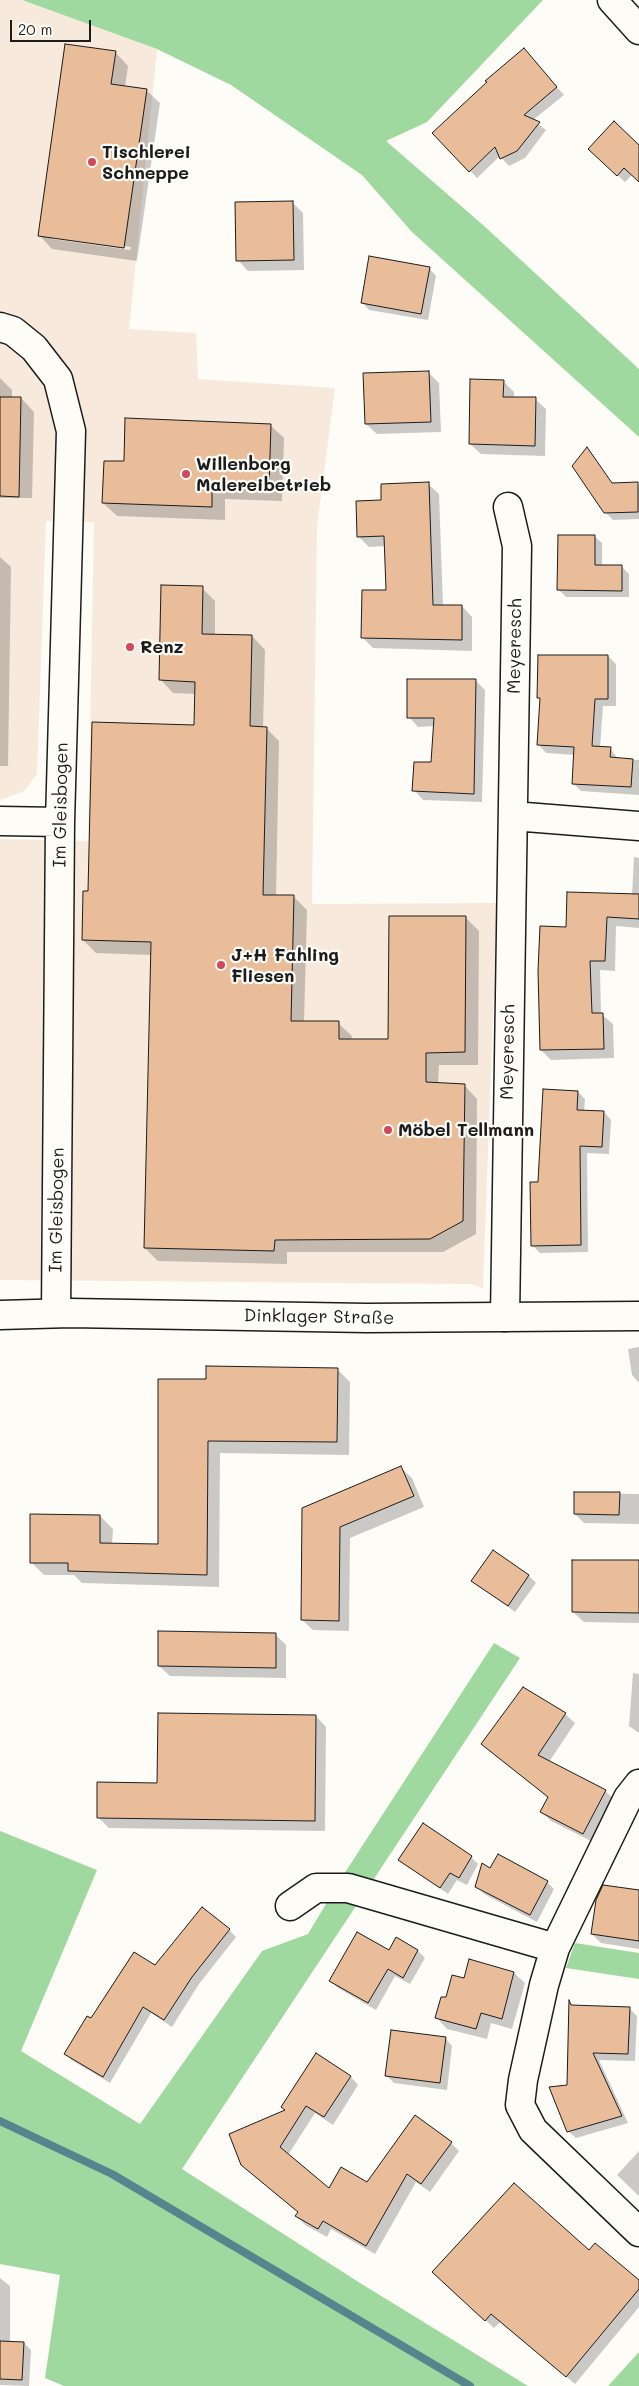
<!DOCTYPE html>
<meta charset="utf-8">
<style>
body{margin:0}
#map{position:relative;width:639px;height:2386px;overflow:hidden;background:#fdfcf7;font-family:Mali,sans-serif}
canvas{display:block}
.scale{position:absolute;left:10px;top:20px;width:81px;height:22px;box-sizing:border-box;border:2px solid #1c1c1c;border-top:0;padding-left:6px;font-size:15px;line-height:18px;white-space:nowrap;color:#1c1c1c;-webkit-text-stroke:4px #fdfcf7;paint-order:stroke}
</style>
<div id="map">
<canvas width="639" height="2386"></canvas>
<div class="scale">20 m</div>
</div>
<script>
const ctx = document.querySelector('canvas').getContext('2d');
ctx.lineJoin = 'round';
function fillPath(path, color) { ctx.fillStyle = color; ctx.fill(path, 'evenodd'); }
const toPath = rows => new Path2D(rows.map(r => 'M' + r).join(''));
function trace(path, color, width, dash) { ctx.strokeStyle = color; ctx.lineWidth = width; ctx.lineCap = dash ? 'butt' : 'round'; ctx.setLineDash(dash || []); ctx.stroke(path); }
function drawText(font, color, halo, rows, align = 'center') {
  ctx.font = font + ' Mali,sans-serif'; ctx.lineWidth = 4.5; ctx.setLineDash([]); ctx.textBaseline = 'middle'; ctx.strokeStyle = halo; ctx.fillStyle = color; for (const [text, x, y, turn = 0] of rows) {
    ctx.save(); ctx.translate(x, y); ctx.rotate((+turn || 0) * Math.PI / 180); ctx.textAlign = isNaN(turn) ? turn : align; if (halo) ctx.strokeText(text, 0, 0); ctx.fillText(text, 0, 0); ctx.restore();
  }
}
fillPath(toPath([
 [0,0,22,0,157,49,129,329,196,333,198,379,335,388,317,526,312,904,497,903,483,1288,471,1284,0,1280,0,839,88,841,94,522,46,521,37,774,24,791,0,800]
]), '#f7e9db');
fillPath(toPath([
 [22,0,543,0,427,122,386,141,483,225,639,369,639,437,412,232,362,175,231,85,157,49],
 [494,1643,520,1658,182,2169,360,2283,528,2386,64,2386,45,2378,60,2275,0,2264,0,1831,97,1870,21,2051,140,2124,262,1951,308,1934,344,1874],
 [575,1943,639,1953,639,1979,566,1968],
 [639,2352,639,2386,608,2386]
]), '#a0d99f');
fillPath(toPath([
 [524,50,564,95,533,120,546,130,525,158,509,166,500,156,477,178,434,133],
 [115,52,128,66,125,87,146,90,160,103,137,261,52,249,39,235],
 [52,237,131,247,130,250,52,239],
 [639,147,639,181,632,175,625,182,597,156],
 [292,202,303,213,304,270,248,271,238,260],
 [429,268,436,276,428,320,369,310,362,302],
 [428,372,439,383,441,432,377,434,366,424],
 [0,378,12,390,12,398,21,398,34,412,32,498,0,498],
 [503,381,514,392,514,398,535,399,546,409,545,456,481,454,470,444],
 [270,425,284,438,282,501,225,499,225,520,117,516,103,503,125,463],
 [587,449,613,484,639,485,639,519,613,520,605,512],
 [428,484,439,494,443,606,462,606,472,617,472,651,373,648,363,638,387,592,386,546,369,547,358,536],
 [594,536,602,543,602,566,622,567,629,574,629,597,566,597,558,589],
 [0,557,11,567,8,766,0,766],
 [202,588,215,601,215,635,252,636,265,650,263,728,266,728,279,741,276,896,293,896,307,910,304,1022,338,1023,352,1036,351,1040,389,1041,466,918,479,931,478,1065,439,1065,438,1084,464,1085,477,1099,476,1234,443,1252,287,1252,287,1264,158,1261,145,1248,152,955,96,953,83,940,90,892,195,726,196,694,173,693,160,679],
 [608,656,616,664,616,706,603,706,600,748,610,748,618,759,639,760,639,795,581,791,573,783,575,755,546,753,538,744,541,700,539,697],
 [476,681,485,690,482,802,423,800,414,790,433,764,435,726,418,727,409,717],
 [634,857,639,858,639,928,616,926,615,971,600,970,601,1014,613,1024,614,1058,551,1060,541,1050,567,928,632,895],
 [578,1092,585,1099,584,1112,604,1112,611,1120,609,1154,587,1153,588,1252,540,1253,532,1245,539,1183],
 [639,1347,639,1383,632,1375,628,1349],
 [337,1369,350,1382,349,1455,220,1453,219,1587,82,1583,74,1575,44,1575,31,1562,100,1516,113,1529,112,1544,159,1545,207,1380],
 [401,1468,412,1478,424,1507,350,1538,349,1631,313,1630,302,1620,303,1509],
 [575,1493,639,1494,639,1524,584,1523,575,1514],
 [639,1561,639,1623,584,1622,573,1612],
 [528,1575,536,1583,515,1612,473,1581],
 [275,1634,286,1645,286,1678,170,1676,159,1666],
 [633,1673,639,1674,639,1733,629,1726],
 [523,1689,565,1714,575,1723,549,1762,605,1791,615,1800,593,1842,551,1821,542,1812,549,1798,483,1744],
 [316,1716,326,1727,325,1831,109,1828,98,1817,158,1784],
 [471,1857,478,1864,467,1885,457,1880,448,1894,400,1860],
 [491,1870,547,1882,554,1889,537,1922,484,1894,477,1886],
 [639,1892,639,1949,601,1943,592,1934],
 [229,1930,236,1937,199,1984,172,2027,151,2013,110,2083,73,2061,66,2054,92,2020,155,1967],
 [396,1939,418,1951,425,1958,410,1984,395,1976,376,2010,338,1988,331,1981,389,1952],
 [470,1960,514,1973,525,1983,512,2029,491,2023,487,2039,447,2029,437,2018,447,1998,464,1980],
 [570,2003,573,2006,629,2008,637,2016,635,2061,599,2060,628,2123,576,2138,568,2131],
 [445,2038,452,2046,447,2090,394,2083,386,2075],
 [350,2076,358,2085,333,2125,315,2113,288,2155,329,2190,368,2184,451,2143,459,2151,430,2192,416,2182,375,2254,331,2229,327,2237,305,2225,297,2216,299,2212,251,2173,286,2111],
 [639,2151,639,2196,617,2175],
 [589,2252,639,2282,639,2307,575,2384,500,2322,494,2328,442,2281],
 [0,2278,10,2286,10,2342,24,2343,31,2350,29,2386,0,2385]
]), '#0003');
trace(toPath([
 [0,2121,112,2174,470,2386]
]), '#56858e', 8);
const building = toPath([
 [65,44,116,51,111,84,147,89,124,248,38,236,65,44],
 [524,48,557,87,524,115,540,122,517,151,500,159,495,147,469,172,432,133,487,82,485,81,524,48],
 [614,121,639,145,639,182,624,168,617,176,588,149,614,121],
 [293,201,294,260,236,261,235,202,293,201],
 [369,256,430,267,421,314,361,303,369,256],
 [429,371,431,422,365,424,363,373,429,371],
 [470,379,504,380,503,397,536,397,535,446,469,444,470,379],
 [0,397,21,397,19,497,0,496,0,397],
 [125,418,271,424,269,488,212,486,212,507,102,503,104,461,124,461,125,418],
 [587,447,612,483,638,482,638,512,604,513,572,466,587,447],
 [429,482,433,605,462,605,462,640,361,638,362,590,386,590,384,536,357,537,356,501,381,500,381,484,429,482],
 [558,535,595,535,595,565,622,565,622,591,557,590,558,535],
 [161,585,203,586,202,634,252,635,250,726,267,727,263,895,294,895,291,1021,339,1021,339,1039,388,1039,389,916,466,916,465,1052,426,1053,426,1082,465,1084,463,1221,430,1239,275,1240,274,1251,144,1248,151,942,82,940,83,891,88,891,92,722,194,725,195,682,159,680,161,585],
 [538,655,608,655,608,699,595,699,592,746,611,747,610,757,633,759,631,787,572,784,574,747,537,745,540,698,537,698,538,655],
 [407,679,476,679,474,794,412,791,414,762,431,762,434,718,407,718,407,679],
 [567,892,639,894,639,919,607,917,605,961,590,961,592,1013,603,1013,604,1049,540,1050,538,971,540,926,566,927,567,892],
 [543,1089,578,1091,577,1110,604,1111,602,1147,580,1146,581,1245,531,1246,530,1182,538,1182,543,1089],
 [206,1366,338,1368,337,1442,208,1441,207,1575,68,1571,68,1563,30,1563,30,1514,100,1515,100,1543,158,1544,158,1379,206,1379,206,1366],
 [401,1466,414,1496,340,1527,339,1621,301,1620,302,1508,401,1466],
 [574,1492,620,1492,619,1515,574,1514,574,1492],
 [493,1550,529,1575,508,1606,471,1581,493,1550],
 [572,1560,639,1560,639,1613,572,1612,572,1560],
 [158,1631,276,1633,276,1668,158,1666,158,1631],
 [523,1687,566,1713,538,1755,606,1790,583,1834,540,1812,548,1797,481,1744,523,1687],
 [158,1713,316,1715,315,1821,97,1818,97,1782,157,1783,158,1713],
 [423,1823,472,1856,459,1878,450,1873,440,1888,398,1860,423,1823],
 [498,1854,548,1881,530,1915,475,1887,482,1863,490,1868,498,1854],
 [603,1885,639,1890,639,1941,591,1934,596,1900,603,1885],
 [202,1907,230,1929,192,1977,164,2020,143,2007,103,2077,64,2054,87,2016,91,2018,134,1952,155,1965,202,1907],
 [357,1932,389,1950,396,1937,418,1950,403,1978,388,1969,368,2003,329,1981,357,1932],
 [469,1959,514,1972,502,2019,481,2013,476,2029,435,2018,441,1997,446,1997,452,1975,464,1978,469,1959],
 [569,2000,571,2005,630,2007,628,2054,593,2053,622,2116,567,2132,549,2087,567,2085,569,2000],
 [391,2030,446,2037,440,2083,385,2076,391,2030],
 [316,2053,351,2076,324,2117,306,2106,280,2147,329,2188,341,2167,367,2182,415,2115,452,2142,421,2184,407,2174,366,2246,323,2221,318,2229,295,2216,298,2212,241,2165,229,2134,285,2110,281,2107,316,2053],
 [514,2183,589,2250,595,2243,639,2280,639,2289,566,2377,491,2314,485,2321,432,2272,514,2183],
 [0,2341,24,2342,22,2380,0,2379,0,2341]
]);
fillPath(building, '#eabd9a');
trace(building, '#1c1c1c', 1);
const minor = toPath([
 [612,0,639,30],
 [0,327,13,331,34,348,58,379,71,431,60,822,56,1313],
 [513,816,639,826],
 [0,821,60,822],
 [505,1317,517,546,508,507],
 [639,1784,628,1798,555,1948,544,1985,523,2080,520,2105,533,2130,639,2232],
 [290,1906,316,1888,348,1888,555,1948]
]);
const major = toPath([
 [0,1315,70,1313,367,1318,639,1316]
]);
trace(minor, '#1c1c1c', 31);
trace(major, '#1c1c1c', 31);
trace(minor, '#fdfcf7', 28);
trace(major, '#fdfcf7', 28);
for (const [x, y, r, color] of [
 [92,162,5,"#d1495b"],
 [186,474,5,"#d1495b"],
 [130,647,5,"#d1495b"],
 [221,965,5,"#d1495b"],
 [388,1130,5,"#d1495b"]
]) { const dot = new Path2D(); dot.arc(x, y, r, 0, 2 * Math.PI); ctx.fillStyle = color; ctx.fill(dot); trace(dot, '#fdfcf7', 2); }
drawText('bold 18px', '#1c1c1c', '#fdfcf7', [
 ["Tischlerei",102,152],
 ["Schneppe",102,173],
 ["Willenborg",196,464],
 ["Malereibetrieb",196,485],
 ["Renz",140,647],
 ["J+H Fahling",231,955],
 ["Fliesen",231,976],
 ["Möbel Tellmann",398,1130]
], 'left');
drawText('18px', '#1c1c1c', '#fdfcf7', [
 ["Meyeresch",515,646,-89],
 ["Im Gleisbogen",61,805,-89],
 ["Meyeresch",508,1052,-89],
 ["Im Gleisbogen",57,1210,-89],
 ["Dinklager Straße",319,1317,1]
]);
</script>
